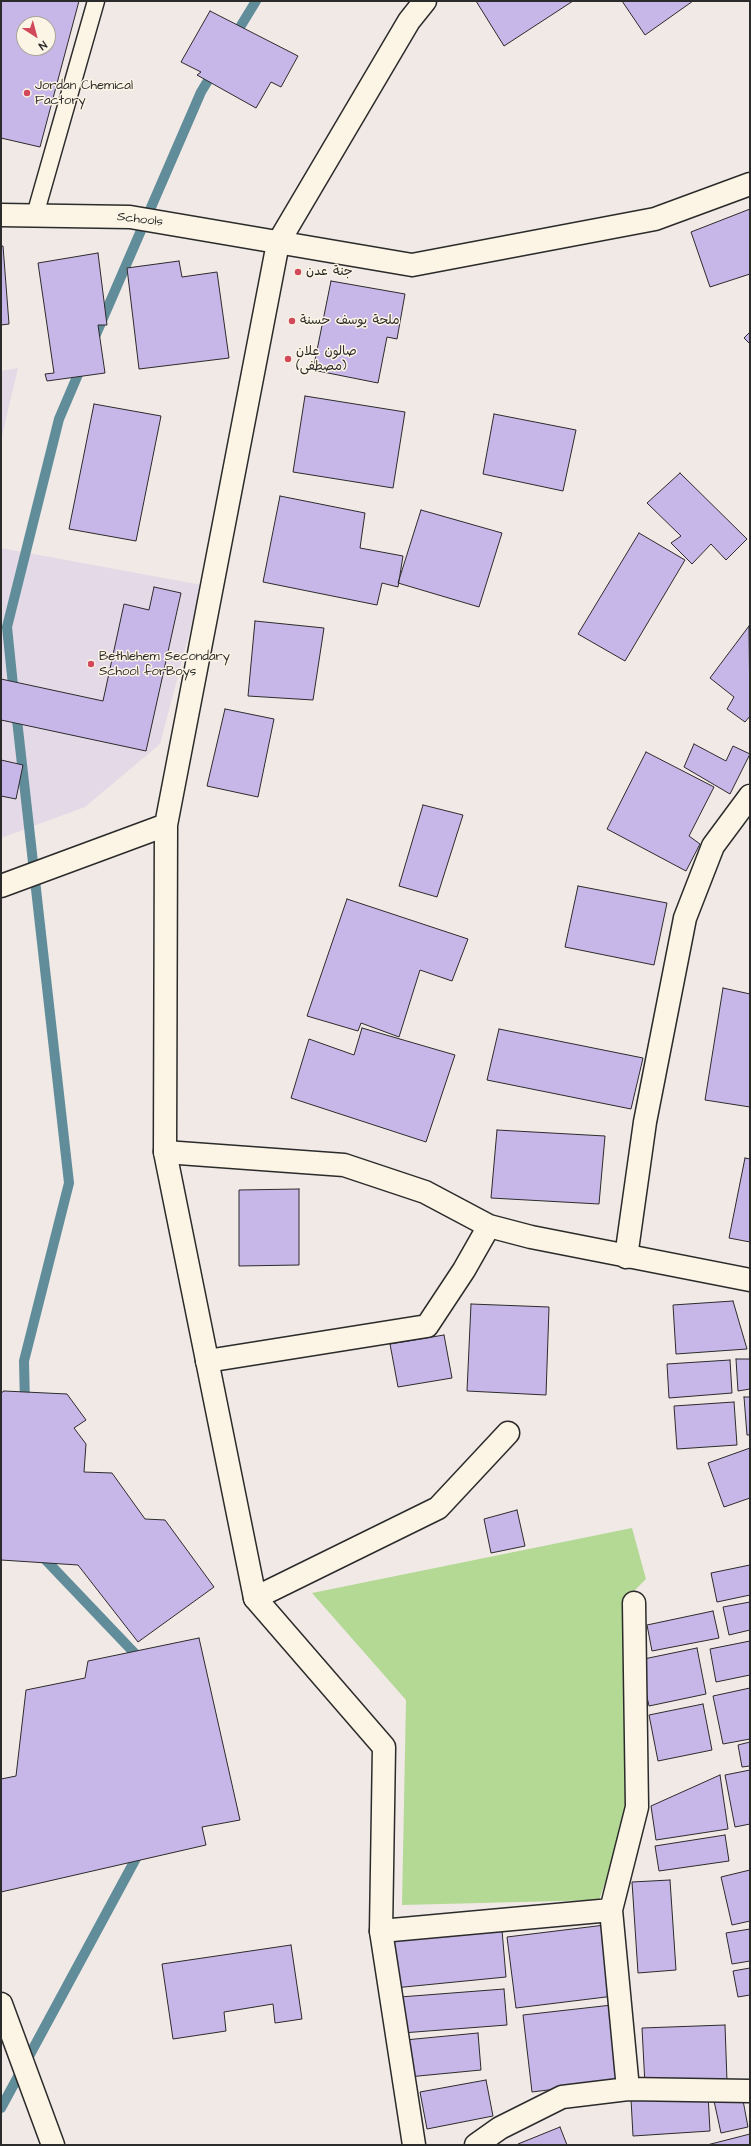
<!DOCTYPE html>
<meta charset="utf-8">
<style>
body{margin:0}
#map{position:relative;width:751px;height:2146px;overflow:hidden;background:#f1e9e6;font-family:"Architects Daughter",sans-serif}
canvas{display:block}
.frame{position:absolute;inset:0;border:2px solid #2b2b2b;pointer-events:none}
.north{position:absolute;left:16px;top:16px;width:40px;height:40px;box-sizing:border-box;background:#fcf5e5;border:1px solid #a8a49b;border-radius:50%;rotate:144deg;font-size:11px;font-weight:700;line-height:16px;text-align:center;color:#2b2b2b}
.north::after{content:'';display:block;margin:auto;width:14px;height:18px;background:#d1495b;clip-path:polygon(50% 0,100% 100%,50% 72%,0 100%)}
</style>
<div id="map">
<canvas width="751" height="2146"></canvas>
<div class="frame"></div>
<div class="north">N</div>
</div>
<script>
const ctx = document.querySelector('canvas').getContext('2d');
ctx.lineJoin = 'round';
function fillPath(path, color) { ctx.fillStyle = color; ctx.fill(path, 'evenodd'); }
const toPath = rows => new Path2D(rows.map(r => 'M' + r).join(''));
function trace(path, color, width, dash) { ctx.strokeStyle = color; ctx.lineWidth = width; ctx.lineCap = dash ? 'butt' : 'round'; ctx.setLineDash(dash || []); ctx.stroke(path); }
function drawText(font, color, halo, rows, align = 'center') {
  ctx.font = font + ' "Architects Daughter","Playpen Sans Arabic",sans-serif'; ctx.lineWidth = 3; ctx.setLineDash([]); ctx.textBaseline = 'middle'; ctx.strokeStyle = halo; ctx.fillStyle = color; for (const [text, x, y, turn = 0] of rows) {
    ctx.save(); ctx.translate(x, y); ctx.rotate((+turn || 0) * Math.PI / 180); ctx.textAlign = isNaN(turn) ? turn : align; if (halo) ctx.strokeText(text, 0, 0); ctx.fillText(text, 0, 0); ctx.restore();
  }
}
fillPath(toPath([
 [18,368,1,440,1,371],
 [1,548,202,585,160,744,85,807,1,838]
]), '#e4dae7');
fillPath(toPath([
 [632,1528,646,1579,626,1599,630,1813,599,1900,402,1905,406,1700,312,1593]
]), '#b3d995');
trace(toPath([
 [234,37,256,1],
 [94,339,201,92,215,69],
 [14,695,7,627,59,419,82,365],
 [16,711,69,1183,24,1361,25,1405],
 [40,1554,142,1661],
 [1,2108,141,1849]
]), '#608d99', 10);
const building = toPath([
 [1,1,79,1,40,147,1,138,1,1],
 [24,24,48,24,48,48,24,48,24,24],
 [476,1,573,1,504,46,476,1],
 [622,1,693,1,645,35,622,1],
 [210,11,298,56,281,87,271,82,256,108,197,75,201,72,181,62,210,11],
 [750,209,750,274,710,287,691,232,750,209],
 [1,246,3,246,9,324,1,325,1,246],
 [98,253,107,325,98,325,105,373,47,381,45,374,54,373,38,263,98,253],
 [179,261,182,277,217,272,229,358,139,369,127,268,179,261],
 [331,281,405,294,397,339,387,337,378,383,313,370,331,281],
 [750,332,750,344,744,338,750,332],
 [305,396,405,412,393,488,293,472,305,396],
 [94,404,161,416,136,541,69,529,94,404],
 [494,414,576,430,563,491,483,474,494,414],
 [680,473,747,539,726,560,711,544,692,564,671,543,681,536,647,503,680,473],
 [280,496,365,513,360,548,403,556,398,587,382,583,377,605,263,582,280,496],
 [421,510,502,533,479,607,398,583,421,510],
 [639,533,685,560,625,661,578,634,639,533],
 [154,587,181,593,146,751,1,720,1,679,103,701,124,604,149,610,154,587],
 [255,621,324,628,313,700,248,696,255,621],
 [749,626,750,716,745,722,727,709,734,697,710,678,749,626],
 [225,709,274,719,258,797,207,786,225,709],
 [694,744,726,761,733,746,750,754,730,794,684,767,694,744],
 [646,752,714,787,689,836,700,844,686,871,607,829,646,752],
 [1,760,23,765,16,799,1,796,1,760],
 [423,805,463,815,437,897,399,886,423,805],
 [578,886,667,903,654,965,565,947,578,886],
 [347,899,468,939,452,981,420,970,399,1037,361,1023,358,1031,307,1016,347,899],
 [723,988,750,994,750,1107,705,1100,723,988],
 [362,1028,455,1055,426,1142,291,1098,309,1039,354,1055,362,1028],
 [499,1029,643,1058,631,1109,487,1080,499,1029],
 [497,1130,605,1136,599,1204,491,1198,497,1130],
 [745,1158,750,1159,750,1242,729,1238,745,1158],
 [299,1189,299,1265,239,1266,239,1190,299,1189],
 [733,1301,747,1349,676,1354,673,1305,733,1301],
 [471,1304,549,1307,546,1395,467,1391,471,1304],
 [444,1335,452,1378,398,1387,390,1344,444,1335],
 [736,1359,750,1359,750,1389,738,1391,736,1359],
 [730,1360,732,1393,669,1398,667,1364,730,1360],
 [4,1391,67,1394,86,1420,74,1428,86,1444,84,1472,112,1473,145,1519,165,1520,214,1587,138,1642,78,1565,1,1560,1,1393,4,1391],
 [744,1397,750,1397,750,1435,747,1435,744,1397],
 [734,1402,737,1445,677,1449,674,1406,734,1402],
 [750,1448,750,1498,724,1507,708,1463,750,1448],
 [517,1510,525,1546,491,1553,484,1519,517,1510],
 [750,1565,750,1595,717,1602,711,1573,750,1565],
 [750,1602,750,1630,729,1635,723,1607,750,1602],
 [713,1611,719,1638,652,1651,647,1625,713,1611],
 [199,1638,240,1820,202,1827,206,1845,1,1892,1,1779,16,1776,26,1690,85,1678,88,1661,199,1638],
 [750,1641,750,1675,716,1682,710,1649,750,1641],
 [697,1648,706,1694,649,1706,639,1660,697,1648],
 [750,1688,750,1739,723,1744,713,1696,750,1688],
 [703,1704,712,1750,658,1761,649,1715,703,1704],
 [750,1742,750,1766,742,1767,738,1745,750,1742],
 [750,1770,750,1824,735,1827,725,1775,750,1770],
 [720,1775,728,1829,656,1840,651,1806,720,1775],
 [725,1835,729,1861,659,1871,655,1846,725,1835],
 [750,1870,750,1921,732,1925,721,1877,750,1870],
 [670,1880,676,1970,638,1973,632,1882,670,1880],
 [605,1925,614,1996,516,2008,507,1937,605,1925],
 [750,1929,750,1961,732,1964,726,1933,750,1929],
 [502,1930,506,1977,394,1988,389,1941,502,1930],
 [291,1945,302,2019,275,2023,273,2004,224,2012,226,2031,173,2039,162,1964,291,1945],
 [750,1968,750,1995,738,1997,733,1971,750,1968],
 [504,1989,507,2025,402,2033,400,1997,504,1989],
 [612,2005,621,2081,532,2092,523,2015,612,2005],
 [725,2025,727,2081,645,2085,642,2028,725,2025],
 [478,2033,481,2070,408,2077,405,2040,478,2033],
 [486,2080,493,2116,427,2129,420,2092,486,2080],
 [708,2094,710,2131,633,2136,631,2099,708,2094],
 [742,2095,748,2127,721,2133,714,2101,742,2095],
 [560,2127,567,2145,518,2145,518,2144,560,2127],
 [750,2134,750,2145,707,2145,750,2134]
]);
fillPath(building, '#c7b7e8');
trace(building, '#2b2b2b', 1);
const service = toPath([
 [35,215,96,1]
]);
const minor = toPath([
 [1,215,130,217,412,265,655,219,750,184],
 [165,1152,344,1165,425,1192,489,1226,531,1237,750,1280],
 [626,1257,645,1122,685,918,713,846,750,796],
 [207,1361,427,1326,464,1270,489,1226],
 [255,1598,438,1508,508,1433],
 [381,1931,611,1910],
 [1,2004,53,2145],
 [628,2089,611,1910,637,1807,634,1603],
 [476,2145,500,2128,562,2097,628,2089,750,2091]
]);
const tertiary = toPath([
 [1,886,166,825],
 [414,2145,381,1931,384,1747,255,1598,165,1152,166,825,278,243,409,21,425,1]
]);
trace(service, '#2b2b2b', 19);
trace(minor, '#2b2b2b', 25);
trace(tertiary, '#2b2b2b', 25);
trace(service, '#fcf5e5', 16);
trace(minor, '#fcf5e5', 22);
trace(tertiary, '#fcf5e5', 22);
for (const [x, y, r, color] of [
 [27,93,4,"#d1495b"],
 [298,272,4,"#d1495b"],
 [292,321,4,"#d1495b"],
 [288,359,4,"#d1495b"],
 [91,664,4,"#d1495b"]
]) { const dot = new Path2D(); dot.arc(x, y, r, 0, 2 * Math.PI); ctx.fillStyle = color; ctx.fill(dot); trace(dot, '#fcf5e5', 1.5); }
drawText('13px', '#2b2b2b', '#fcf5e5', [
 ["Jordan Chemical",35,86],
 ["Factory",35,101],
 ["جنة عدن",306,272],
 ["ملحة يوسف حسنة",300,321],
 ["صالون علان",296,352],
 ["(مصطفى)",296,367],
 ["Bethlehem Secondary",99,657],
 ["School forBoys",99,672]
], 'left');
drawText('13px', '#2b2b2b', '#fcf5e5', [
 ["Schools",140,220,7]
]);
</script>
